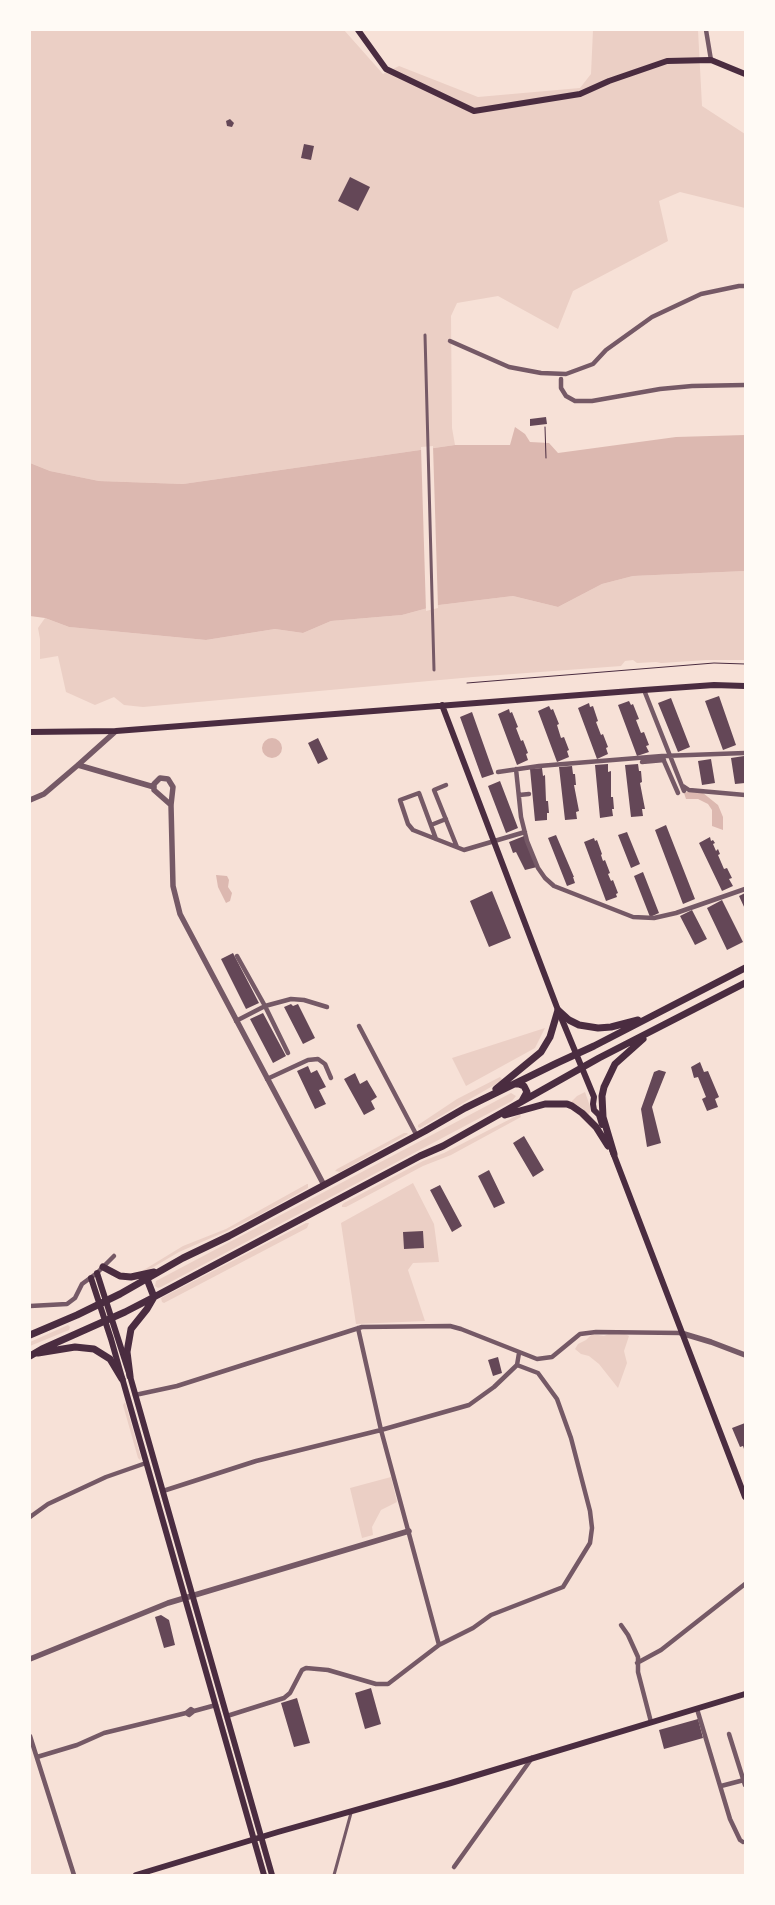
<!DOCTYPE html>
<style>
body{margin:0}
#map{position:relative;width:775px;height:1905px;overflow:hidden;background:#f7e1d7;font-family:"Varela Round",sans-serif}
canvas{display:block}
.frame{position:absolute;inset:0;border:31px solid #fffaf5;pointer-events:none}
</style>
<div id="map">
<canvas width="775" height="1905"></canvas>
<div class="frame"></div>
</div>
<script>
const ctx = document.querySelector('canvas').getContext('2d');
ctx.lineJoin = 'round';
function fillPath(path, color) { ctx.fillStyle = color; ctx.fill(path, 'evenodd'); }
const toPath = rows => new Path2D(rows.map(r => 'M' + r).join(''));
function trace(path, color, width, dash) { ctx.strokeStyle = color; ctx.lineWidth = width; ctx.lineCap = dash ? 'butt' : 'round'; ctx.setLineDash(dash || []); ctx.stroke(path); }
fillPath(toPath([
 [30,30,344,30,383,74,399,66,478,97,580,88,591,74,593,30,698,30,702,106,745,134,745,208,680,192,659,201,668,241,573,291,558,329,498,296,457,303,451,316,452,428,455,445,183,484,99,481,50,471,30,463],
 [745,571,745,660,707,660,661,663,656,662,637,663,633,660,625,661,621,666,473,677,143,707,124,705,114,697,95,705,66,692,58,656,40,659,40,639,38,628,45,618,69,627,206,640,275,629,303,633,331,621,402,615,439,605,513,596,558,607,602,584,633,576],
 [545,1028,535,1048,466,1086,452,1058],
 [500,1077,503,1080,420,1128,418,1127,418,1125,457,1099],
 [585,1092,591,1109,589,1114,586,1113,582,1108,571,1102,577,1096],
 [511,1093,516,1096,512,1101,161,1287,158,1288,155,1286,156,1281],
 [520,1114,521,1117,451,1155,423,1166,346,1207,342,1207,342,1205,344,1203,423,1161,444,1153],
 [404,1133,407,1133,408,1134,340,1172,335,1171,337,1169],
 [413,1183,434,1224,439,1262,413,1263,408,1270,425,1321,356,1324,341,1223],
 [307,1184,308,1184,308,1188,259,1215,227,1231,179,1252,145,1272,142,1271,183,1246,226,1229],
 [306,1223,309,1223,307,1228,164,1303,162,1302,161,1298],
 [68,1325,70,1327,69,1330,30,1346,30,1342],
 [592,1334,604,1336,609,1334,625,1334,629,1336,624,1351,627,1363,618,1388,599,1364,589,1356,581,1354,575,1349,578,1344,586,1340],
 [125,1402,141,1458,140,1460,138,1458,123,1405],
 [391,1477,397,1502,381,1510,372,1527,373,1535,362,1538,350,1488]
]), '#ebcfc5');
fillPath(toPath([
 [515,427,525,434,530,442,549,443,558,453,676,437,745,435,745,571,633,576,602,584,558,607,513,596,439,605,402,615,331,621,303,633,275,629,206,640,69,627,45,618,30,616,30,463,50,471,99,481,183,484,455,445,510,445],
 '262 748a10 10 0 1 1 20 0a10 10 0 1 1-20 0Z',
 [691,791,703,793,718,805,723,817,723,830,712,826,712,810,708,804,698,799,686,799,684,793],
 [216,875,227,876,229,880,228,887,232,893,230,901,226,903,218,887]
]), '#dcb8b0');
fillPath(toPath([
 [433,446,438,608,426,611,421,447]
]), '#f7e1d7');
fillPath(toPath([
 [230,119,234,123,232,127,227,126,226,121],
 [304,144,314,146,311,160,301,158],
 [350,177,370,187,358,211,338,201],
 [546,417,547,424,530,426,530,419],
 [719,696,736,745,723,750,705,701],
 [671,698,690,747,678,752,658,703],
 [629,701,631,705,633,704,639,719,636,720,641,733,644,732,649,745,646,746,649,752,637,756,618,705],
 [589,703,590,707,593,706,598,721,596,722,601,735,603,734,608,747,606,748,608,754,597,759,578,708],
 [549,706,551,710,553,709,559,724,557,725,561,738,564,737,569,750,567,751,569,757,557,762,538,711],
 [509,709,510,713,512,712,518,727,516,728,521,741,523,740,528,753,526,754,528,760,517,765,498,714],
 [472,712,494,774,482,778,460,717],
 [318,738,328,759,318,764,308,743],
 [744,756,745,783,735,784,731,758],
 [711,759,715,783,702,785,698,761],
 [608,764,608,772,611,771,611,797,613,797,614,809,612,809,613,816,600,818,595,765],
 [638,764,639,771,641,771,642,782,640,783,645,809,642,809,643,816,631,817,625,765],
 [572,766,573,774,575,774,576,785,574,785,579,811,576,812,577,819,565,820,559,767],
 [542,768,543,776,545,775,546,801,548,801,549,813,547,813,547,820,535,821,530,769],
 [500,781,518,828,506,833,488,786],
 [666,825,695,899,683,904,655,830],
 [627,832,640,864,631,868,618,835],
 [556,835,574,877,573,877,575,883,567,886,548,838],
 [524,836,537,867,525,870,516,852,513,853,509,842],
 [710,837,711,841,713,840,715,843,713,844,716,851,718,849,720,854,718,855,724,869,727,868,732,878,729,879,733,886,722,891,699,843],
 [594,838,595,841,597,840,602,854,601,855,603,861,605,860,610,873,608,874,611,881,613,880,618,893,616,894,617,897,606,901,584,842],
 [643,872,659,913,650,917,634,876],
 [492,891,511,938,489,947,470,901],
 [745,893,745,909,739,896],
 [722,900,743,942,727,950,707,908],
 [692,910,707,939,695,945,680,916],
 [233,953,259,1003,246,1009,221,959],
 [291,1004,293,1006,298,1004,315,1038,303,1044,284,1007],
 [263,1013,286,1056,273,1063,250,1019],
 [700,1062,704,1072,708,1071,719,1097,715,1099,718,1107,707,1111,702,1099,706,1097,698,1077,694,1078,691,1067],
 [308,1066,311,1073,317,1070,326,1087,319,1090,326,1104,315,1109,297,1071],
 [659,1070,666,1072,652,1107,661,1143,647,1147,641,1109,654,1072],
 [355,1073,360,1084,367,1080,377,1097,371,1101,375,1109,364,1115,344,1079],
 [524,1136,544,1170,533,1177,513,1143],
 [489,1170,505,1203,494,1208,478,1176],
 [440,1185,462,1226,452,1232,430,1190],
 [423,1231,424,1248,404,1249,403,1232],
 [498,1357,502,1373,493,1376,488,1360],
 [745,1423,745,1452,743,1446,740,1447,732,1428],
 [161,1615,169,1620,175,1645,164,1648,155,1617],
 [371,1688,381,1724,365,1729,355,1693],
 [297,1698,310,1743,294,1747,281,1703],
 [698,1719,703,1738,664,1749,659,1730]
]), '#644757');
trace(toPath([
 [545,427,546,458],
 [467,683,714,663,745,664]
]), '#4a2c40', 1);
trace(toPath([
 [425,335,434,670],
 [334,1875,351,1813]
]), '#755966', 3);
trace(toPath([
 [706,30,711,60],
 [450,341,509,367,541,373,566,374,593,364,606,350,652,317,701,294,739,286,745,286],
 [561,379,561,388,566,396,575,401,592,401,660,389,692,386,745,385],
 [644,690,684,791],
 [664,761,678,793],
 [642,762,664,760],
 [516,769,521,817,527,841,538,868,545,878,554,886,633,917,654,918,676,913,745,889],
 [498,772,539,766,662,756,745,753],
 [446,785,434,790,457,847],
 [683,786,689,790,745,795],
 [519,795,529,794],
 [431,825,446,819],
 [436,839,419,793,400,800,408,824,413,830,464,850,525,832],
 [237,956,265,1006,288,1053],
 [236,1021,265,1006,291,999,304,1000,327,1007],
 [359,1026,417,1136],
 [267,1079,308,1060,318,1059,325,1064,331,1078],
 [30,1306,67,1304,75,1298,82,1284,97,1273,114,1256],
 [358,1328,381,1430,439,1645],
 [135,1395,177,1386,362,1327,450,1326,461,1329,537,1359,552,1357,580,1334,596,1332,681,1333],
 [163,1491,256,1461,381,1430,469,1405,494,1387,517,1365,519,1353],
 [30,1517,48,1504,106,1477,146,1463],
 [621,1625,628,1635,638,1657,638,1672,651,1722],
 [637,1663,661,1650,745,1584],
 [697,1709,730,1819,740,1840,743,1842],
 [194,1711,216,1705],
 [227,1716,284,1698,290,1693,302,1670,306,1668,328,1670,376,1684,388,1684,439,1645,473,1628,491,1615,563,1587,590,1543,592,1528,590,1511,571,1438,557,1399,538,1373,517,1365],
 [729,1734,745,1785],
 [30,1736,74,1875],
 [37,1757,77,1745,104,1733,186,1713,189,1715,194,1711,191,1709,186,1713],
 [721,1786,744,1780],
 [454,1867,532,1758]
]), '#755966', 4.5);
trace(toPath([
 [78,765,154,787],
 [30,800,44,794,78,765,116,731],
 [171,805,154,790,154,784,160,778,168,779,173,787,171,805,173,886,180,914,324,1185],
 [681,1333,711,1342,745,1355],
 [30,1659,168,1603,409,1531]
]), '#755966', 5.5);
trace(toPath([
 [358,30,386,69,474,111,580,94,609,81,667,61,711,60,745,74],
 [442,705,558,1010,594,1097,593,1104,594,1110,599,1115,602,1125],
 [30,732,116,731,644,690,714,685,745,686],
 [612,1150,745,1497],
 [97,1273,130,1376,272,1875],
 [91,1278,111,1339,264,1875],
 [136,1875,278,1832,451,1783,745,1694]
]), '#4a2c40', 6);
trace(toPath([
 [558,1010,569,1020,579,1025,598,1028,611,1027,638,1020],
 [514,1084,519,1084,524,1086,527,1092,522,1101],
 [496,1089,541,1052,550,1037,558,1010],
 [505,1115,545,1104,567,1104,572,1106,582,1113,596,1127,608,1146],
 [614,1154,603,1117,602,1096,604,1087,615,1064,643,1039],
 [103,1267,120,1276,131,1277,154,1272],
 [147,1279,154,1297],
 [30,1335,77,1315,120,1294,183,1258,229,1236,425,1131,465,1108,557,1063,594,1046,745,968],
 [38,1353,75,1347,94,1349,110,1359,122,1379],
 [30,1356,42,1349,125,1312,154,1297,420,1156,443,1146,599,1058,745,983],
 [130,1376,127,1352,131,1329,147,1309,154,1297]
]), '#4a2c40', 7);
</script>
